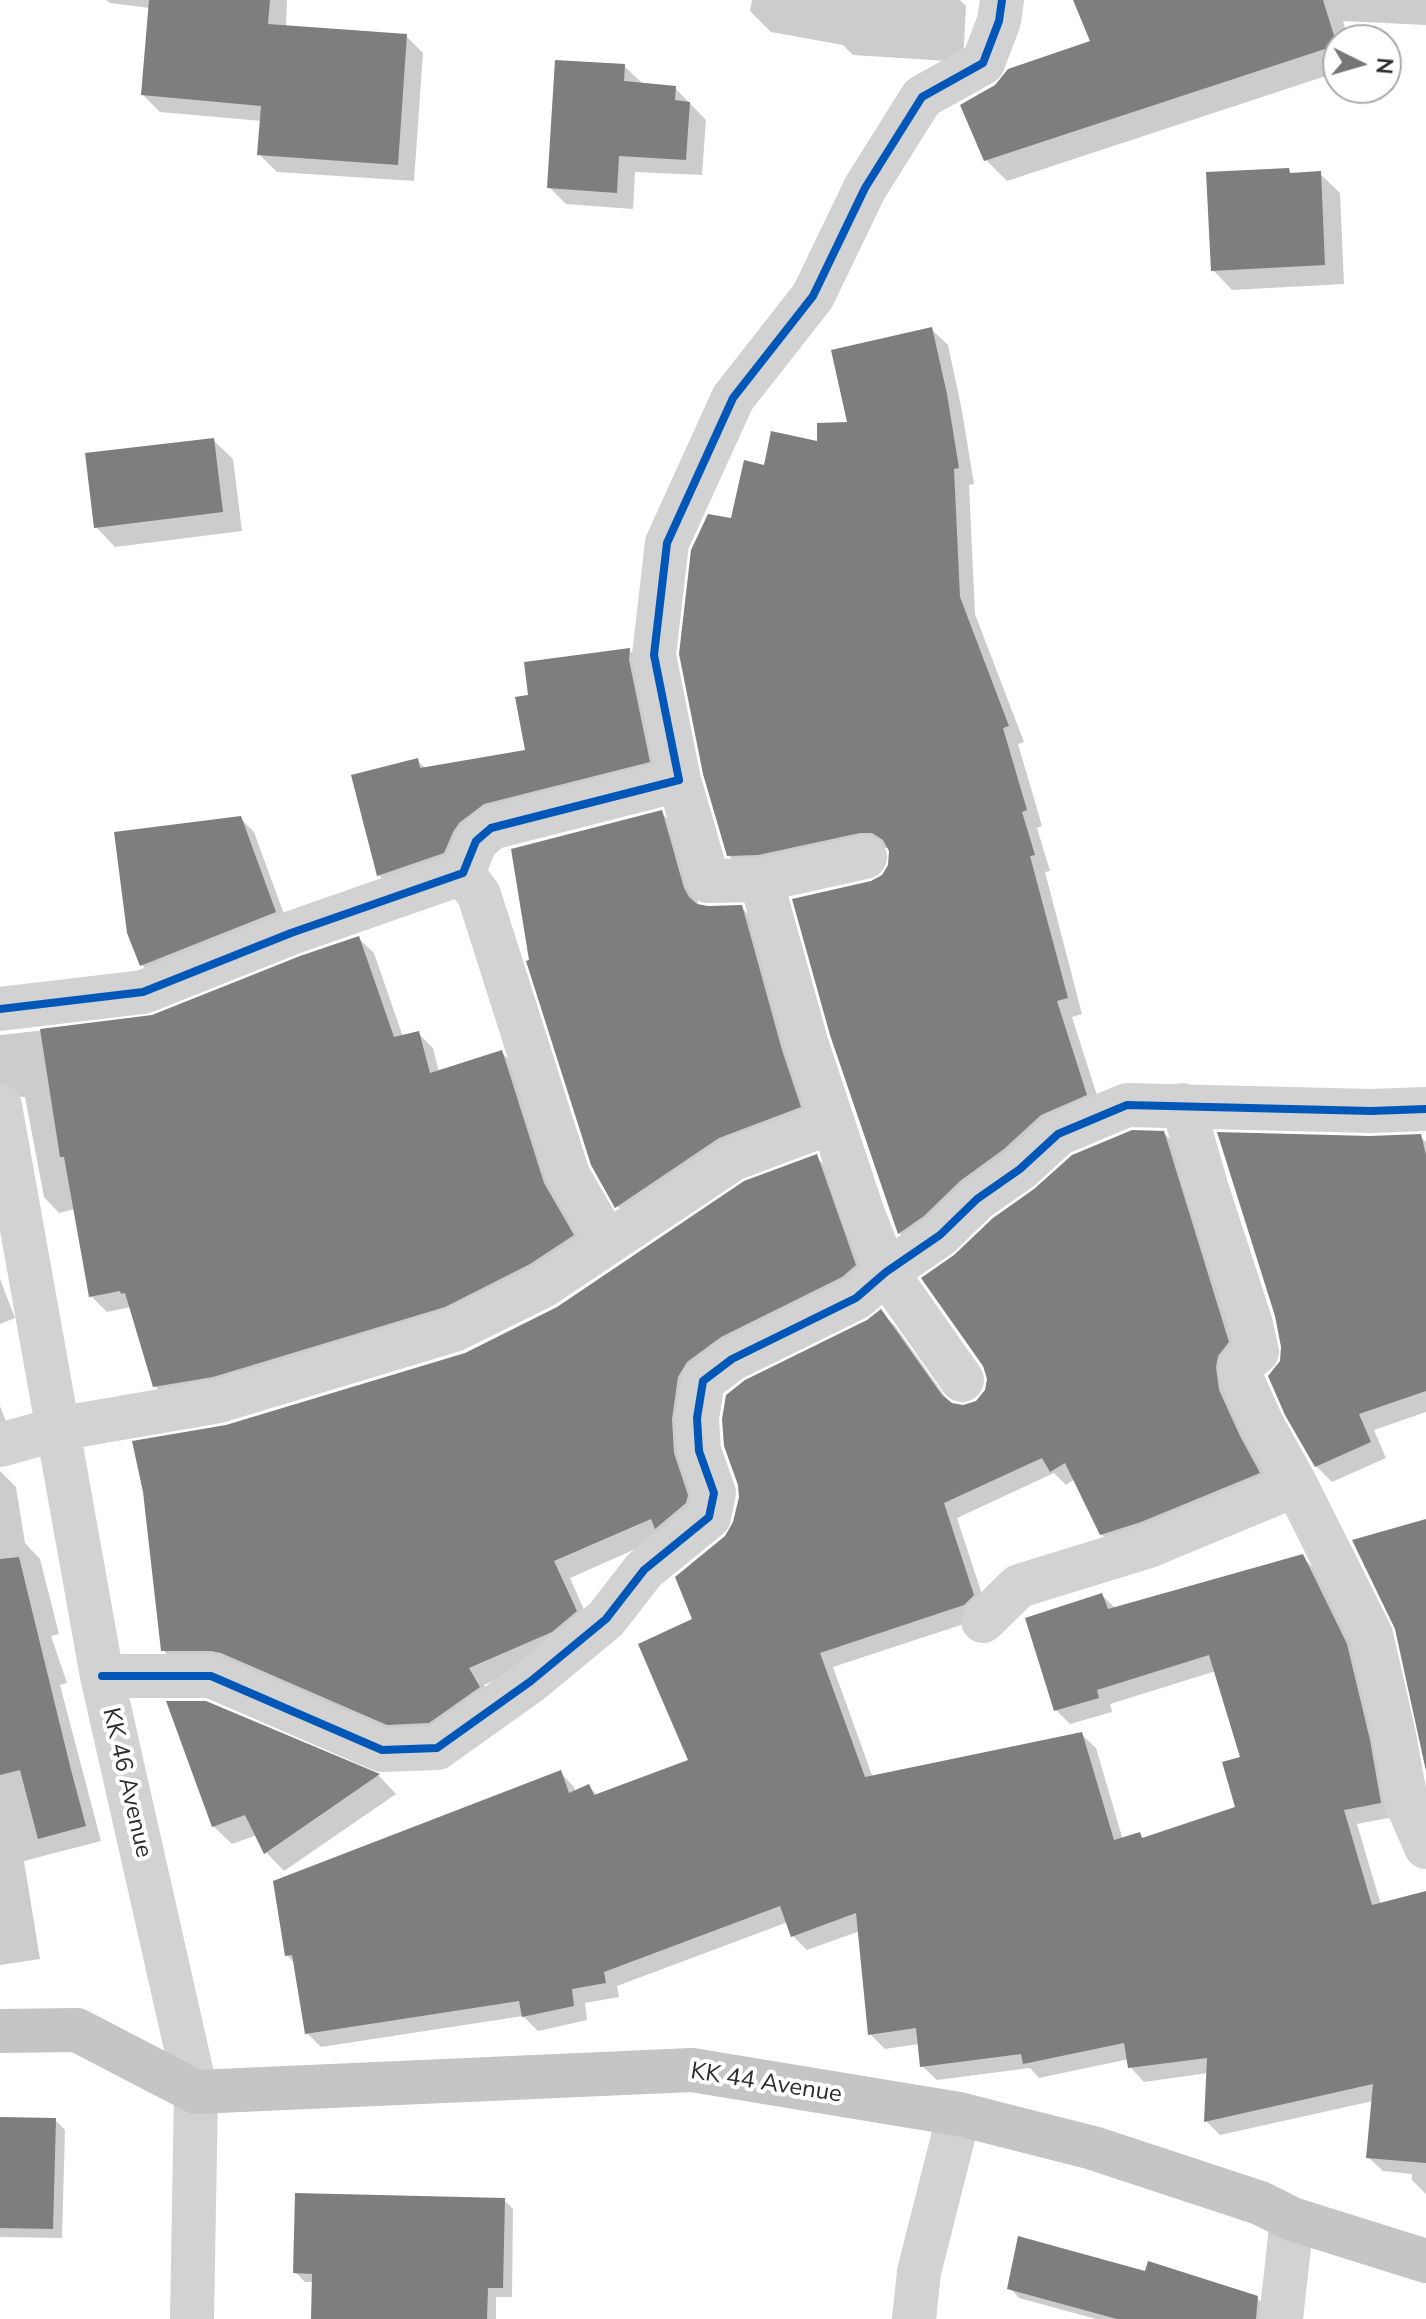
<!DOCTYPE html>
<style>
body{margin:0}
#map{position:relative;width:1426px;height:2319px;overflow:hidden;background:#fff;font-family:"Nunito Sans",sans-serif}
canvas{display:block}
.north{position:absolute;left:1322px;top:24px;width:80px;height:80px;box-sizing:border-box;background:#fff;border:2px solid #ababab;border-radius:50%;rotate:95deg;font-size:22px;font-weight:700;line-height:32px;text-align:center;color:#2d2d2d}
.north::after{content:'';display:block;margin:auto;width:28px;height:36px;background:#767676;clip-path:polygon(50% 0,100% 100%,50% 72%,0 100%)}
</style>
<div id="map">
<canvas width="1426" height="2319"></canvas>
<div class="north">N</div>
</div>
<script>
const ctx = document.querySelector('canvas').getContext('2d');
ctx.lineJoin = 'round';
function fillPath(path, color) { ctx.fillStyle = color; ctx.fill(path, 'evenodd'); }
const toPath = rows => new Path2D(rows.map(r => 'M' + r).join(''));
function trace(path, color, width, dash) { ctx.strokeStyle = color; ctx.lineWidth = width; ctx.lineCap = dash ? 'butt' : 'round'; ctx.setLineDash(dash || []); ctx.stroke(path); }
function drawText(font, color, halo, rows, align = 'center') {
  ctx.font = font + ' "Nunito Sans",sans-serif'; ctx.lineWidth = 8; ctx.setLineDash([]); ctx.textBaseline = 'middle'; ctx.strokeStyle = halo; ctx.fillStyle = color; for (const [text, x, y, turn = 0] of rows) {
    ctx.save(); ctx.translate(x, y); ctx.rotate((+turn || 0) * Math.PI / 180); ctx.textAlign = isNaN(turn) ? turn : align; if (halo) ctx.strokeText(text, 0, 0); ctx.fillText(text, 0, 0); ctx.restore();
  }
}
fillPath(toPath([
 [106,0,287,0,286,27,406,36,423,53,414,181,277,172,260,155,262,121,160,112,143,95,150,8,110,3],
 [752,0,960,0,966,6,963,62,853,55,843,45,771,32,750,11],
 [1075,0,1426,0,1426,25,1343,21,1349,40,1338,40,1338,72,1007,181,986,160,1093,43],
 [624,66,641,82,641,85,675,88,706,120,702,175,635,172,633,209,566,204,549,187],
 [1288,170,1293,175,1320,174,1340,193,1344,284,1232,290,1213,270],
 [931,329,948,345,962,411,974,484,969,485,975,614,1024,742,1018,744,1042,826,1037,828,1050,871,1045,872,1082,1014,1072,1017,1102,1111,915,1248,899,1233,872,883,884,876,890,866,890,848,878,848,745,871,728,855,733,520,766,467,819,443,849,424],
 [213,440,233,459,242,531,115,547,96,527],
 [629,650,646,667,665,778,396,892,379,875,354,777,417,760,426,769,527,751,530,696],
 [661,812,677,829,699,906,741,907,758,924,816,1123,633,1222,617,1206],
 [240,818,254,832,288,925,155,978,142,965],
 [358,938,374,953,403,1037,418,1033,433,1048,439,1072,501,1052,517,1067,588,1251,546,1279,170,1401,155,1386,131,1307,107,1312,91,1296,75,1209,59,1213,44,1197,25,1097,11,1096,0,1101,0,1035,147,1019],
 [1164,1133,1178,1147,1243,1357,1273,1487,1116,1548,1101,1534,1075,1479,1066,1485,1054,1473,957,1518,987,1610,979,1619,833,1667,873,1778,1081,1734,1096,1748,1123,1840,1140,1835,1144,1839,1237,1808,1243,1758,1216,1671,1110,1704,1112,1712,1070,1724,1056,1710,1102,1595,1116,1609,1302,1557,1317,1571,1361,1660,1394,1817,1357,1824,1381,1905,1426,1893,1426,2194,1412,2180,1412,2174,1383,2171,1368,2157,1373,2101,1220,2135,1206,2121,1208,2073,1144,2082,1130,2067,1129,2059,1039,2078,1030,2068,937,2080,922,2066,919,2044,885,2049,870,2034,860,1931,807,1950,793,1936,788,1922,617,1986,619,1997,585,2003,587,2020,538,2031,523,2016,321,2047,307,2033,295,1964,287,1955,560,1772,574,1787,576,1792,589,1786,598,1796,690,1761,694,1620,727,1537,868,1322,881,1312,895,1326,951,1405,964,1407,977,1403],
 [1420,1136,1426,1142,1426,1412,1374,1430,1386,1458,1332,1482,1316,1466,1283,1360,1370,1138],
 [816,1157,833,1173,872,1282,704,1377,704,1513,665,1536,570,1578,592,1628,568,1648,484,1685,495,1704,405,1740,179,1667,163,1650,227,1427,466,1354,558,1309],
 [0,1279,15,1318,0,1324],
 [0,1406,11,1435,0,1441],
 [0,1471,16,1487,25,1543,40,1559,59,1634,51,1636,67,1683,60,1685,101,1841,24,1861,40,1959,0,1965],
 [205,1703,379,1776,396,1794,284,1871,266,1852,257,1835,232,1844,213,1826],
 [0,2119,55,2120,65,2130,62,2238,0,2237],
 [504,2200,513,2209,512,2297,496,2297,496,2319,313,2319,314,2282,305,2282,295,2272],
 [1147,2273,1257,2298,1267,2308,1266,2319,1096,2319,1019,2298,1010,2288]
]), '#0003');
fillPath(toPath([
 [149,0,270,0,268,24,407,34,398,165,257,155,261,106,141,95],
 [1073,0,1323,0,1337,45,984,161,960,105,995,85,1008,69,1090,41],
 [555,60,625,64,624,81,676,86,675,100,690,102,686,160,619,156,617,193,547,188],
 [1289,168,1290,173,1321,171,1325,265,1211,271,1206,172],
 [932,327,947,394,959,468,954,469,960,597,1009,726,1003,728,1027,810,1022,812,1035,855,1030,856,1068,998,1057,1001,1087,1095,1041,1115,1004,1149,960,1181,924,1216,898,1234,830,1035,792,899,871,881,882,875,888,865,889,851,883,840,872,833,860,833,758,855,727,856,703,774,679,654,691,550,708,514,731,518,744,460,764,465,771,431,817,441,817,423,847,422,831,350],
 [214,438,223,512,94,528,85,453],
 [630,648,629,660,650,762,484,804,459,823,453,832,444,853,377,876,351,775,418,758,420,768,525,750,515,697,528,695,524,662],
 [662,810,684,888,689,897,697,904,708,906,742,905,782,1050,801,1107,719,1138,615,1208,591,1165,526,961,529,960,511,849],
 [241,816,276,912,140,966,127,933,114,832],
 [359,936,394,1037,419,1031,430,1073,502,1050,544,1183,574,1235,530,1264,445,1307,213,1377,153,1387,125,1293,121,1294,120,1291,89,1297,64,1157,60,1157,40,1029,152,1015,300,956],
 [1132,1130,1164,1131,1229,1342,1218,1356,1216,1367,1219,1390,1240,1436,1260,1473,1141,1522,1100,1535,1065,1463,1050,1472,1042,1458,944,1503,974,1595,964,1605,820,1653,865,1777,1082,1732,1114,1840,1140,1832,1142,1838,1235,1807,1222,1762,1240,1757,1209,1655,1097,1690,1099,1698,1054,1711,1025,1618,1102,1593,1108,1609,1303,1554,1347,1644,1370,1740,1381,1803,1344,1810,1372,1905,1426,1891,1426,2163,1366,2158,1373,2084,1204,2122,1207,2058,1128,2068,1124,2043,1023,2064,1021,2054,920,2067,916,2028,868,2035,856,1913,791,1937,780,1906,604,1972,606,1983,572,1989,574,2006,522,2017,519,2001,305,2034,292,1955,285,1956,273,1881,561,1770,569,1793,589,1784,594,1795,688,1760,638,1644,692,1619,675,1577,725,1536,733,1522,739,1497,738,1485,724,1446,722,1419,726,1395,745,1380,867,1320,881,1309,942,1395,952,1403,963,1405,976,1401,985,1390,987,1379,983,1366,921,1278,954,1255,993,1218,1034,1189,1072,1155],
 [1217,1132,1370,1136,1421,1134,1426,1155,1426,1391,1359,1414,1371,1442,1315,1467,1285,1415,1268,1376,1280,1361,1281,1347,1275,1316],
 [817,1154,856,1265,842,1277,721,1337,687,1362,678,1377,672,1419,674,1453,688,1495,686,1503,655,1529,651,1519,554,1561,577,1611,552,1632,469,1668,480,1687,429,1723,387,1725,221,1653,211,1651,161,1651,143,1492,132,1441,226,1425,465,1353,557,1307,744,1181],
 [1426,1519,1426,1771,1395,1629,1352,1540],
 [19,1557,71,1770,86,1826,38,1839,20,1770,0,1775,0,1559],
 [166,1701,206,1701,380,1774,264,1854,245,1815,212,1827],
 [0,2117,56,2118,53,2229,0,2228],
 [295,2193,505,2198,503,2288,488,2288,487,2319,311,2319,312,2274,293,2273],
 [1018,2236,1145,2271,1148,2261,1258,2296,1256,2319,1117,2319,1007,2289]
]), '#7e7e7e');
trace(toPath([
 [679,780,708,881,761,880,865,857],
 [463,873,479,895,568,1175,607,1243],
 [761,880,806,1042,863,1214,886,1272,962,1380],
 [0,1009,143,992,291,933,463,873,476,841,491,828,679,780,654,655,667,543,733,398,813,296,865,188,922,97,983,63,999,21,1002,0],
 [1183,1105,1206,1186,1251,1324,1257,1352,1241,1365,1242,1380,1263,1426,1296,1485,1371,1635,1394,1735,1406,1801,1426,1847],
 [0,1106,102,1676,196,2092,192,2319],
 [0,1445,57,1429,219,1401,454,1330,543,1286,733,1159,832,1122],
 [983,1621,1019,1586,1149,1546,1296,1485],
 [102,1676,211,1676,382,1750,437,1748,531,1681,606,1619,644,1570,709,1517,714,1493,699,1451,697,1418,703,1381,732,1359,856,1298,886,1272,940,1235,977,1199,1020,1169,1058,1134,1127,1105,1371,1111,1426,1109],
 [914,2319,919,2272,959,2114],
 [1281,2319,1292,2219]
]), '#d2d2d2', 44);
trace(toPath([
 [0,2031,77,2030,196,2092,692,2070,959,2114,1093,2148,1260,2203,1292,2219,1426,2261]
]), '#c5c5c5', 44);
trace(toPath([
 [0,1009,143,992,291,933,463,873,476,841,491,828,679,780,654,655,667,543,733,398,813,296,865,188,922,97,983,63,999,21,1002,0],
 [102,1676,211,1676,382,1750,437,1748,531,1681,606,1619,644,1570,709,1517,714,1493,699,1451,697,1418,703,1381,732,1359,856,1298,886,1272,940,1235,977,1199,1020,1169,1058,1134,1127,1105,1371,1111,1426,1109]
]), '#0057b8', 8);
drawText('24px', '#2d2d2d', '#fff', [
 ["KK 46 Avenue",126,1783,77],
 ["KK 44 Avenue",766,2084,9]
]);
</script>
